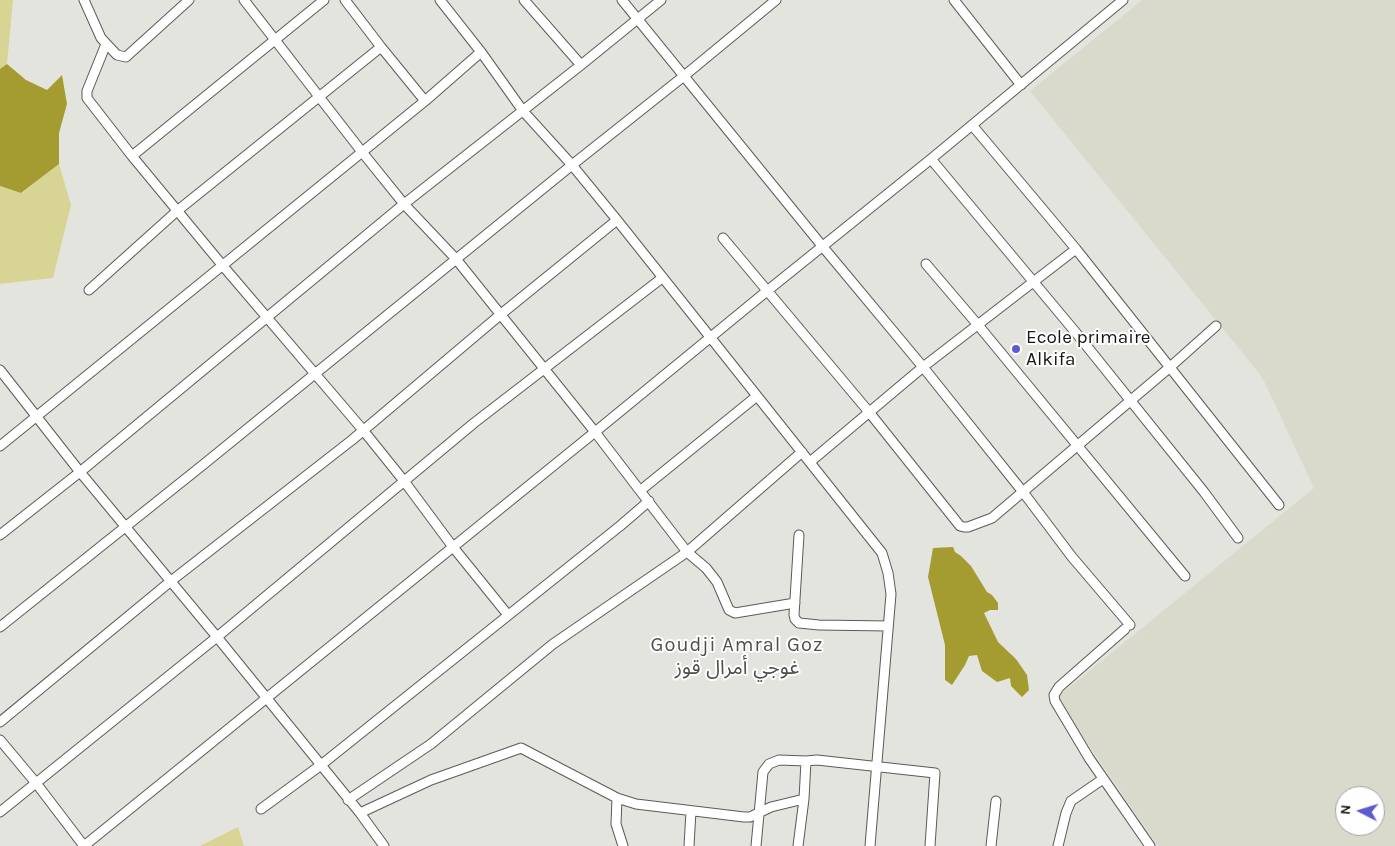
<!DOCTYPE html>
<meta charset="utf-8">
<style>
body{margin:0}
#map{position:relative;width:1395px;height:846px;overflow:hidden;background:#e4e4df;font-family:Karla,sans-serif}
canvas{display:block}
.north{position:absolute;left:1335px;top:786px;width:50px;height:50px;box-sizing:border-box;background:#fff;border:1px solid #a2a2a1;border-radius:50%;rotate:275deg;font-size:14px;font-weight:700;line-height:20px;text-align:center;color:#171715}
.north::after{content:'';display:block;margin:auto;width:18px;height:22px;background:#5d5ad2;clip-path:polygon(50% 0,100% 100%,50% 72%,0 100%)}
</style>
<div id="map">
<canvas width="1395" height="846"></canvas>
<div class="north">N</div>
</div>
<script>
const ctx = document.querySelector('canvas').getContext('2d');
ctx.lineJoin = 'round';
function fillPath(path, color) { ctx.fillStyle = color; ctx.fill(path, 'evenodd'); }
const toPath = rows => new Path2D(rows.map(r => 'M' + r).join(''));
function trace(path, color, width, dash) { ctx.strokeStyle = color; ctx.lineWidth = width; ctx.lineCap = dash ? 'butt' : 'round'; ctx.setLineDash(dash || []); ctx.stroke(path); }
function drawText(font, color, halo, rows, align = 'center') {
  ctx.font = font + ' Karla,"Noto Sans Arabic",sans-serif'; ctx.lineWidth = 4; ctx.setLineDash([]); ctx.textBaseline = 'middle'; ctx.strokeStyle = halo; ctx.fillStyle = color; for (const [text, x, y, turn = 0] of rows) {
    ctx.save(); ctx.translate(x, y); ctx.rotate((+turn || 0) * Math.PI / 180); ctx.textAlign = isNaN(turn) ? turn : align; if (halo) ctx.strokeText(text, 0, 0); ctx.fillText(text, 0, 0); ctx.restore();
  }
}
fillPath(toPath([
 [1142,0,1395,0,1395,846,1158,846,1056,698,1314,488,1265,383,1258,372,1030,91],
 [1345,796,1375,796,1375,826,1345,826]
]), '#d9d9cc');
fillPath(toPath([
 [0,0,13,0,7,64,0,69],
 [59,164,71,205,53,278,0,284,0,186,22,193],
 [238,827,244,846,200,846]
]), '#d8d493');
fillPath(toPath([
 [7,64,26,80,47,90,62,75,67,104,59,133,59,164,21,193,0,186,0,69],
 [953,547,955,552,961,556,971,566,987,592,992,595,998,603,998,610,990,610,984,613,998,642,1016,659,1027,675,1029,690,1022,697,1011,686,1010,678,997,682,982,671,977,655,969,656,965,665,952,685,945,680,945,645,928,577,933,548]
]), '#a49c30');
const minor = toPath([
 [84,0,101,38,117,55,126,57,189,0],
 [244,0,362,152,404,204,456,259,595,432,687,552,706,568,717,582,729,610,735,613,795,603],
 [345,0,381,47,425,101],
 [440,0,481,52,523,111,572,165,617,220,882,553,888,573,891,594,870,846],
 [524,0,581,65],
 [622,0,823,247,923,367,1023,492,1072,557,1130,625],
 [954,0,1021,85],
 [106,44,87,91,87,98,132,156,324,0],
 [972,125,1076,249,1279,505],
 [132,156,223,266,363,430,404,481,453,547,508,615],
 [931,159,1077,334,1204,492,1238,538],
 [723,238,869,412,960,526,964,527,968,527,992,518,1169,368,1216,326],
 [926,264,978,325,1185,576],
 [89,290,177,211,381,47],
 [0,370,80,472,217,637,360,813,384,846],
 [0,446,425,101,481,52],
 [810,462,923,367,1076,249],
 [641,490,757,396],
 [0,535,80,472,404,204,581,65,661,0],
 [799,535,794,615,795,619,799,623,819,625,888,626],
 [0,627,204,464,572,165,684,76,776,0],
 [1125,629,1059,687,1054,695,1055,701,1089,758,1150,846],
 [0,722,171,581,352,440,500,315,617,220],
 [0,740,36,783,84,846],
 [617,798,616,824,623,846],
 [348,800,431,744,553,644,687,552,802,452],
 [261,809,321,765,620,526,649,501],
 [0,812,217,637,474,423,662,278],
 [360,813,431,780,521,748,617,798,636,804,744,817,750,817,771,807,804,799],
 [84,846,595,432,767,291,931,159,1123,0],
 [689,846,691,811],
 [756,846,763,772,769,764,779,760,806,761],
 [798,846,804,799,806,761,817,760,935,773,930,846],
 [991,846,996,801],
 [1058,846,1066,813,1071,801,1103,779]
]);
trace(minor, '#5b5b56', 11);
trace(minor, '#fff', 9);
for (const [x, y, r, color] of [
 [1016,349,5,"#5d5ad2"]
]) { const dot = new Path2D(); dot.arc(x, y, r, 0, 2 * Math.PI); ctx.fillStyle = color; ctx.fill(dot); trace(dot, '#fff', 2); }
drawText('19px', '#171715', '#fff', [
 ["Ecole primaire",1026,338],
 ["Alkifa",1026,360]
], 'left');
ctx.letterSpacing = '1px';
drawText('20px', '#4e4e4a', '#fff', [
 ["Goudji Amral Goz",737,645],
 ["غوجي أمرال قوز",737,668]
]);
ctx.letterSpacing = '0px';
</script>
